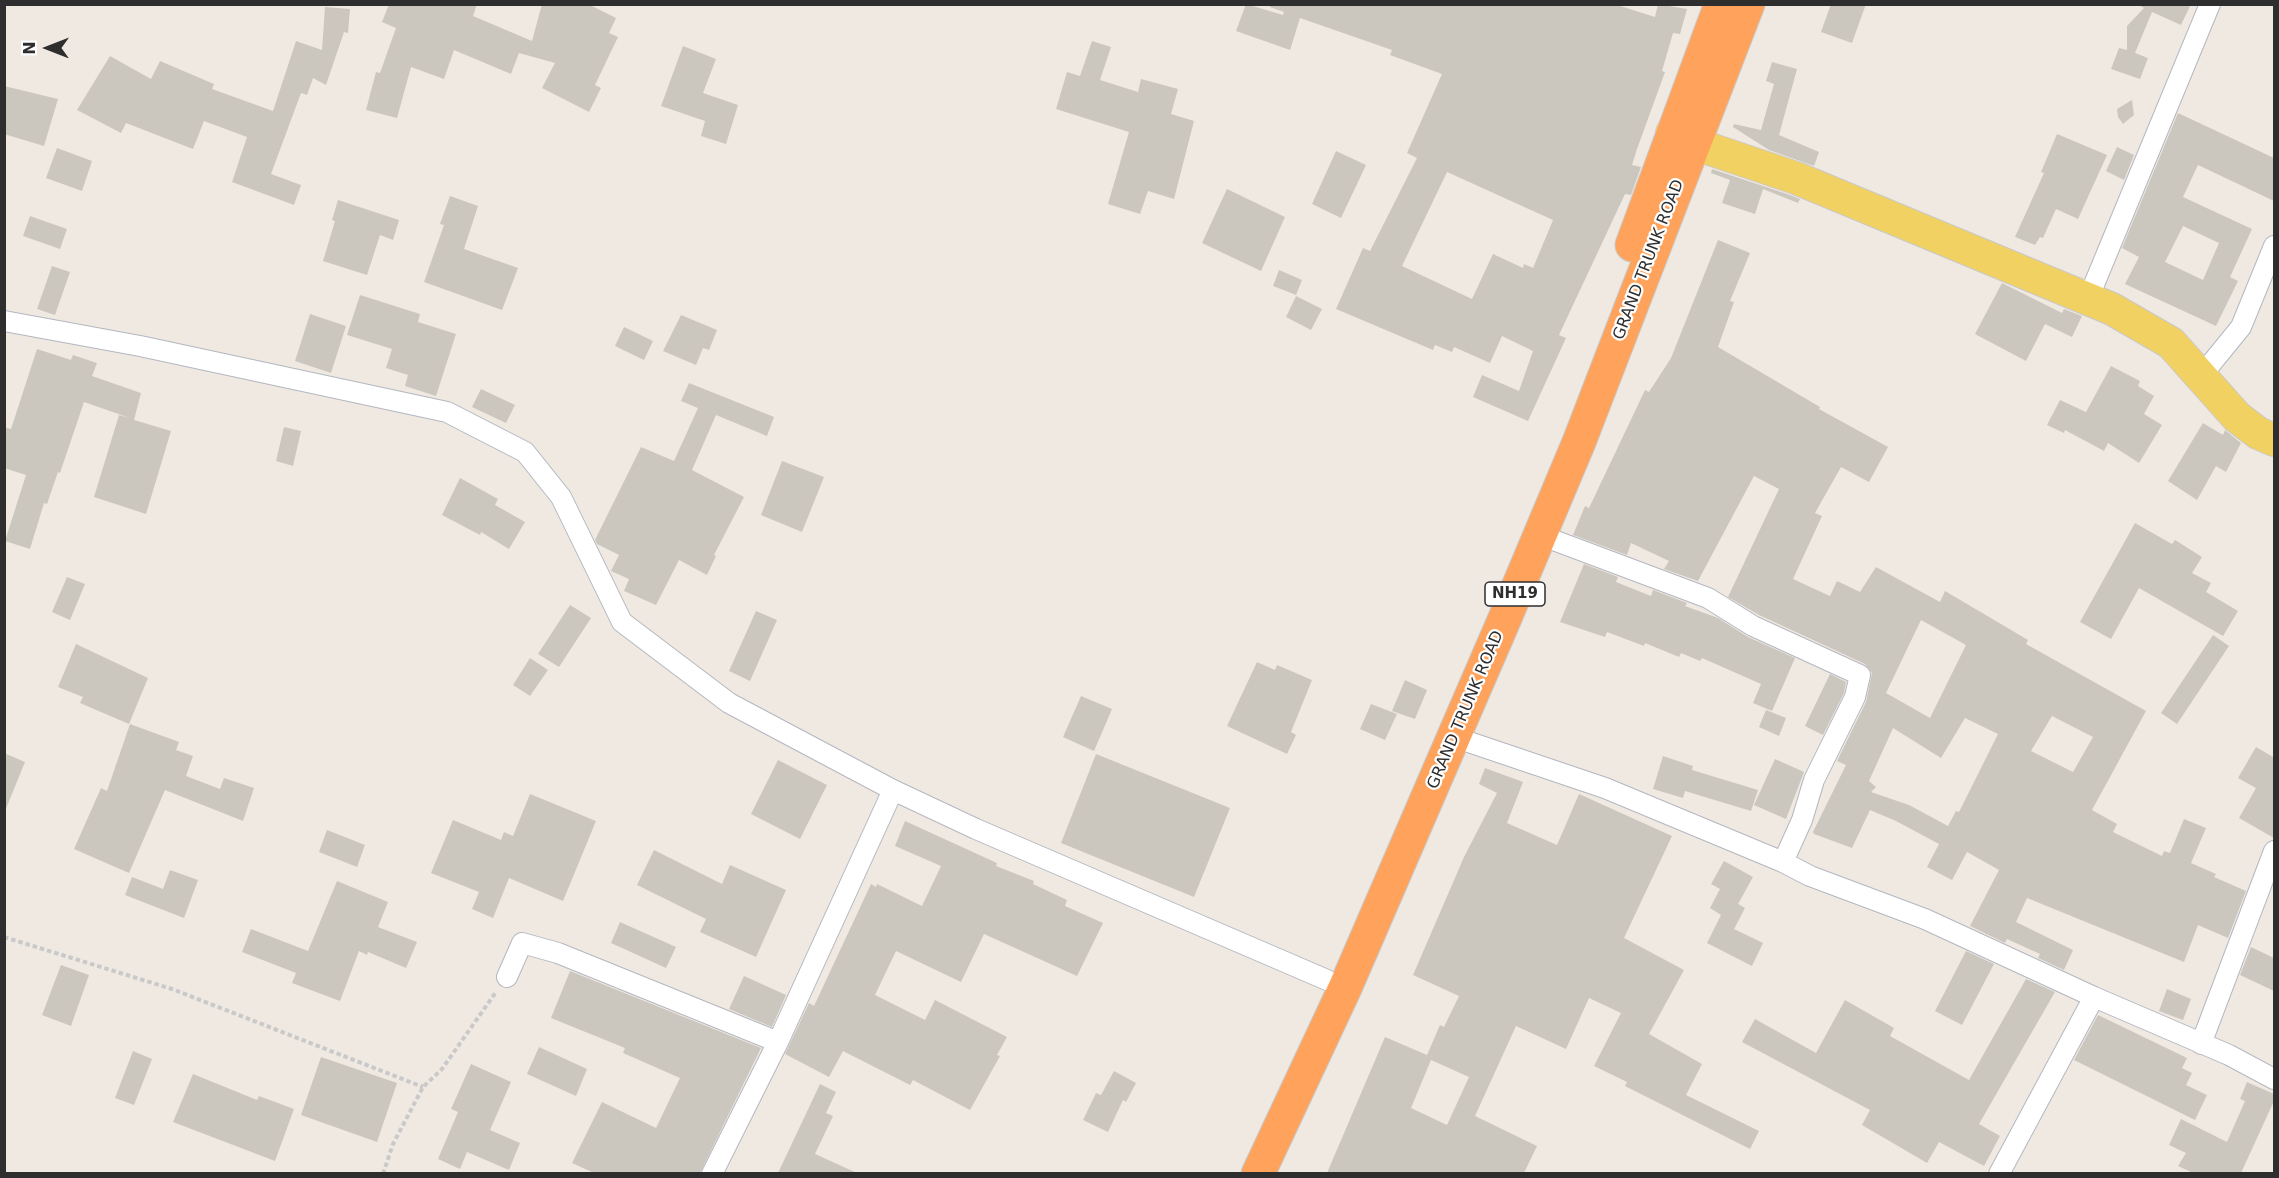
<!DOCTYPE html>
<style>
body{margin:0}
#map{position:relative;width:2279px;height:1178px;overflow:hidden;background:#efe9e1;font-family:"DejaVu Sans",sans-serif}
canvas{display:block}
.frame{position:absolute;inset:0;border:6px solid #2e2e2e;pointer-events:none}
.north{position:absolute;left:18px;top:18px;width:60px;height:60px;-webkit-text-stroke:4px #fff;paint-order:stroke;rotate:270deg;font-size:16px;font-weight:700;line-height:24px;text-align:center;color:#2e2e2e}
.north::after{content:'';display:block;margin:auto;width:21px;height:27px;background:#2e2e2e;clip-path:polygon(50% 0,100% 100%,50% 72%,0 100%)}
</style>
<div id="map">
<canvas width="2279" height="1178"></canvas>
<div class="frame"></div>
<div class="north">N</div>
</div>
<script>
const ctx = document.querySelector('canvas').getContext('2d');
ctx.lineJoin = 'round';
function fillPath(path, color) { ctx.fillStyle = color; ctx.fill(path, 'evenodd'); }
const toPath = rows => new Path2D(rows.map(r => 'M' + r).join(''));
function trace(path, color, width, dash) { ctx.strokeStyle = color; ctx.lineWidth = width; ctx.lineCap = dash ? 'butt' : 'round'; ctx.setLineDash(dash || []); ctx.stroke(path); }
function drawText(font, color, halo, rows, align = 'center') {
  ctx.font = font + ' "DejaVu Sans",sans-serif'; ctx.lineWidth = 4.5; ctx.setLineDash([]); ctx.textBaseline = 'middle'; ctx.strokeStyle = halo; ctx.fillStyle = color; for (const [text, x, y, turn = 0] of rows) {
    ctx.save(); ctx.translate(x, y); ctx.rotate((+turn || 0) * Math.PI / 180); ctx.textAlign = isNaN(turn) ? turn : align; if (halo) ctx.strokeText(text, 0, 0); ctx.fillText(text, 0, 0); ctx.restore();
  }
}
fillPath(toPath([
 [389,4,477,4,473,16,532,41,542,4,588,4,616,18,609,33,618,37,595,85,601,88,589,112,542,88,555,63,519,53,511,74,454,50,444,79,411,67,397,118,366,110,376,72,380,73,396,28,382,22],
 [1246,4,1283,15,1284,12,1270,7,1270,4,1614,4,1655,17,1658,4,1687,9,1680,34,1673,33,1662,71,1665,72,1637,149,1632,165,1641,167,1631,195,1625,194,1559,335,1566,338,1528,421,1473,397,1482,375,1519,391,1533,351,1502,336,1490,363,1454,347,1452,352,1435,345,1433,350,1336,309,1363,248,1370,251,1417,158,1407,153,1442,74,1390,55,1392,50,1300,18,1290,50,1236,31],
 [1447,172,1553,220,1533,268,1524,264,1523,268,1493,254,1472,299,1402,266],
 [1831,4,1866,4,1852,43,1821,32],
 [2137,4,2191,4,2181,25,2152,12,2135,53,2148,58,2140,79,2111,69,2119,48,2127,50,2127,26,2144,8],
 [325,7,350,9,348,33,344,32,326,85,313,78,307,95,301,93,271,174,301,185,294,205,232,182,247,137,204,121,193,149,126,123,121,133,77,110,110,56,151,79,160,61,214,84,212,89,273,111,296,41,322,50],
 [1092,41,1111,47,1100,80,1138,92,1141,79,1178,89,1171,114,1194,121,1174,199,1148,191,1140,214,1108,204,1129,132,1056,109,1067,72,1080,76],
 [683,46,716,59,703,93,738,105,726,144,701,136,705,121,661,106],
 [1772,62,1797,69,1779,135,1819,152,1814,166,1769,150,1733,127,1734,124,1761,130,1774,84,1766,81],
 [4,86,58,99,44,146,4,134],
 [2132,100,2134,115,2123,124,2118,117,2117,109],
 [2178,113,2274,158,2274,201,2198,165,2183,197,2252,229,2230,277,2238,281,2216,326,2125,284,2139,257,2122,248],
 [2183,226,2219,243,2203,280,2165,262],
 [2057,134,2107,155,2078,219,2056,209,2043,238,2040,237,2035,245,2015,237,2044,173,2041,172],
 [2117,147,2134,155,2124,180,2106,171],
 [57,148,92,161,82,191,46,178],
 [1336,151,1366,165,1341,218,1312,204],
 [1712,169,1790,195,1800,199,1798,203,1763,189,1755,214,1722,203,1730,180,1711,173],
 [1227,189,1285,217,1261,271,1202,243],
 [450,196,478,206,464,249,518,268,502,310,424,282,444,225,440,224],
 [338,200,399,220,393,240,380,235,367,275,323,261,335,221,332,220],
 [30,216,67,229,60,249,23,236],
 [1718,240,1750,253,1730,301,1734,302,1718,347,1820,407,1819,409,1888,447,1869,482,1841,467,1815,513,1822,516,1793,579,1830,596,1837,581,1860,592,1876,567,1940,602,1945,591,2028,640,2026,644,2146,711,2092,810,2117,824,2113,832,2162,856,2164,851,2170,853,2184,819,2206,828,2191,863,2216,874,2214,877,2246,891,2228,938,2198,925,2184,962,2027,898,2016,922,2073,950,2064,970,2038,958,2040,954,2007,939,2005,943,1970,926,1999,870,1967,852,1952,880,1927,867,1939,844,1896,821,1870,810,1852,848,1814,834,1813,832,1846,765,1837,761,1866,702,1872,673,1865,664,1759,615,1728,597,1779,489,1754,476,1698,581,1664,569,1669,561,1631,543,1627,555,1573,535,1585,506,1589,508,1645,390,1649,392,1671,358],
 [1921,620,1966,645,1930,718,1886,693],
 [2052,716,2093,737,2073,772,2031,751],
 [1965,718,1998,734,1959,812,1956,811,1948,826,1909,805,1871,792,1876,787,1869,781,1893,728,1941,758],
 [52,266,70,272,55,315,37,309],
 [1279,270,1302,280,1296,295,1273,286],
 [2002,283,2062,313,2064,309,2082,316,2072,337,2045,324,2026,361,1975,334],
 [360,295,420,314,418,322,456,334,436,396,405,386,408,375,386,368,392,349,347,335],
 [1296,296,1322,309,1311,330,1286,317],
 [310,314,346,326,331,373,295,361],
 [681,315,717,330,709,350,703,348,696,365,663,351],
 [624,327,653,341,644,360,615,346],
 [37,349,71,360,73,355,97,363,92,376,141,393,134,420,171,431,146,514,94,497,119,415,130,418,84,402,60,473,58,472,47,504,44,503,30,549,5,541,26,475,4,468,4,427,11,429],
 [2111,366,2140,381,2138,386,2154,396,2144,414,2162,425,2139,463,2108,443,2104,451,2065,430,2064,433,2047,425,2060,400,2086,412],
 [689,383,774,417,767,436,716,415,692,470,744,497,714,555,716,556,707,575,679,560,656,605,624,591,629,579,611,571,619,555,597,544,595,540,641,447,674,461,698,408,681,401],
 [481,389,515,405,506,423,472,407],
 [2203,423,2223,435,2225,430,2241,443,2226,472,2216,466,2197,500,2168,481],
 [284,427,301,431,293,466,276,461],
 [782,461,824,477,802,532,761,515],
 [460,478,498,499,495,505,525,522,509,549,481,532,480,535,442,515],
 [2135,523,2172,544,2175,540,2202,557,2192,573,2211,583,2206,592,2238,611,2223,636,2139,588,2111,639,2080,622],
 [1584,564,1618,577,1616,582,1651,596,1653,590,1687,603,1685,606,1718,618,1748,637,1795,658,1772,711,1753,703,1761,684,1702,658,1700,661,1681,653,1679,657,1645,643,1644,646,1607,632,1605,637,1560,622],
 [67,577,85,584,70,620,52,612],
 [570,605,591,618,559,667,538,654],
 [756,611,777,620,750,681,729,671],
 [2213,635,2229,646,2177,724,2161,713],
 [76,644,148,678,129,724,80,703,83,697,58,687],
 [530,658,548,670,530,696,513,685],
 [1257,662,1275,670,1277,665,1312,680,1291,732,1296,735,1287,754,1227,726],
 [1830,674,1846,682,1844,693,1823,735,1805,726],
 [1405,680,1427,690,1415,719,1392,711],
 [1081,696,1112,709,1094,751,1063,737],
 [1371,704,1397,714,1385,740,1360,729],
 [1766,710,1786,718,1779,736,1759,727],
 [130,724,179,742,176,750,193,756,186,776,220,789,224,778,254,788,243,821,165,790,129,873,74,849,101,788,107,791],
 [2256,747,2273,757,2274,754,2274,838,2239,818,2256,788,2238,778],
 [4,753,25,762,5,811,4,811],
 [1096,754,1230,808,1194,897,1061,843],
 [1663,756,1693,766,1692,770,1758,790,1751,811,1685,791,1683,798,1653,789],
 [1775,759,1804,772,1786,819,1754,805],
 [778,760,827,785,800,839,751,814],
 [1485,768,1523,782,1507,823,1557,845,1579,794,1672,836,1624,938,1684,970,1649,1034,1702,1064,1686,1095,1759,1131,1750,1149,1625,1086,1627,1082,1594,1066,1621,1013,1589,998,1566,1049,1516,1026,1475,1116,1537,1146,1524,1173,1327,1173,1385,1037,1427,1055,1440,1025,1444,1027,1459,996,1413,975,1464,857,1497,793,1479,784],
 [1431,1060,1469,1077,1447,1125,1411,1108],
 [530,794,596,821,563,901,509,878,493,918,472,909,479,892,431,873,453,820,501,840,504,832,513,836],
 [905,821,997,863,996,866,1034,881,1033,884,1067,900,1065,906,1103,923,1077,976,984,934,961,982,896,951,875,995,925,1020,935,1000,1007,1037,997,1055,1000,1056,970,1110,913,1080,910,1085,843,1051,829,1077,785,1054,809,1003,814,1006,871,884,876,887,877,884,922,906,941,866,895,846],
 [327,830,365,845,357,867,319,852],
 [654,850,722,884,730,865,786,890,756,957,700,932,706,919,637,885],
 [1724,861,1753,877,1738,904,1745,908,1734,929,1763,943,1752,966,1707,943,1721,915,1710,908,1720,889,1711,884],
 [170,870,198,880,184,918,125,895,132,877,163,889],
 [337,881,388,902,378,927,417,942,406,968,368,952,367,955,359,951,340,1001,292,983,296,973,242,952,251,929,308,951],
 [620,922,676,947,666,968,611,943],
 [2251,947,2274,958,2274,991,2240,975],
 [1966,951,1994,964,1962,1025,1935,1011],
 [61,965,89,975,71,1026,42,1015],
 [570,971,761,1048,700,1173,594,1173,572,1163,602,1102,656,1128,680,1078,623,1053,625,1048,551,1018],
 [744,976,786,995,772,1027,729,1009],
 [2026,979,2055,992,1979,1124,2000,1136,1984,1166,1939,1142,1927,1163,1862,1125,1870,1110,1742,1042,1755,1019,1816,1053,1845,1000,1894,1028,1890,1036,1969,1080],
 [2167,989,2191,999,2183,1020,2159,1011],
 [2098,1015,2187,1058,2182,1068,2192,1073,2186,1085,2207,1095,2195,1120,2074,1060],
 [539,1047,587,1069,576,1096,527,1074],
 [133,1051,152,1059,134,1105,115,1098],
 [321,1057,397,1083,377,1142,301,1115],
 [471,1064,511,1082,490,1130,520,1143,509,1170,467,1152,460,1169,438,1159,458,1112,451,1109],
 [1114,1071,1136,1083,1126,1102,1123,1100,1108,1132,1083,1120,1096,1093,1101,1095],
 [193,1074,257,1100,259,1096,294,1109,275,1161,173,1122],
 [2247,1082,2274,1094,2274,1101,2241,1173,2193,1173,2178,1166,2186,1153,2169,1145,2181,1119,2227,1142,2245,1101,2240,1099],
 [820,1084,836,1092,826,1113,833,1116,815,1154,857,1173,778,1173]
]), '#cbc7bf');
const street = toPath([
 [2088,299,2210,4],
 [4,321,140,346,447,412,525,452,561,497,622,622,729,703,893,790,976,829,1327,980],
 [2201,376,2241,327,2274,246],
 [1540,535,1708,598,1753,626,1860,675,1855,697,1814,780,1802,820,1783,862,1810,876,1925,919,2094,997,2229,1055,2274,1079],
 [1454,737,1605,788,1783,862],
 [507,977,522,943,558,953,778,1042],
 [2201,1044,2274,851],
 [712,1174,778,1042,893,790],
 [1999,1174,2094,997]
]);
const primary = toPath([
 [1672,133,1695,144,1796,178,2112,309,2171,343,2237,417,2258,433,2274,440]
]);
const highway = toPath([
 [1632,245,1721,4],
 [1258,1174,1345,988,1505,618,1579,442,1748,4]
]);
trace(street, '#b4b7c1', 22);
trace(primary, '#c9c9c9', 34);
trace(highway, '#c9c9c9', 35);
trace(toPath([
 [4,937,172,989,423,1087],
 [383,1174,393,1144,423,1087,442,1069,496,992]
]), '#c9c9c9', 4, [4.5, 3]);
trace(street, '#fff', 20);
trace(primary, '#f2d163', 32);
trace(highway, '#ffa35c', 33);
for (const [x, y, w] of [
 [1515,594,60]
]) { const box = new Path2D(); box.roundRect(x - w / 2, y - 12, w, 24, 4.5); ctx.fillStyle = '#fff'; ctx.fill(box); trace(box, '#2e2e2e', 1.5); }
drawText('bold 15px', '#2e2e2e', null, [
 ["NH19",1515,594]
]);
drawText('16px', '#2e2e2e', '#fff', [
 ["GRAND TRUNK ROAD",1649,260,-69],
 ["GRAND TRUNK ROAD",1466,710,-67]
]);
</script>
